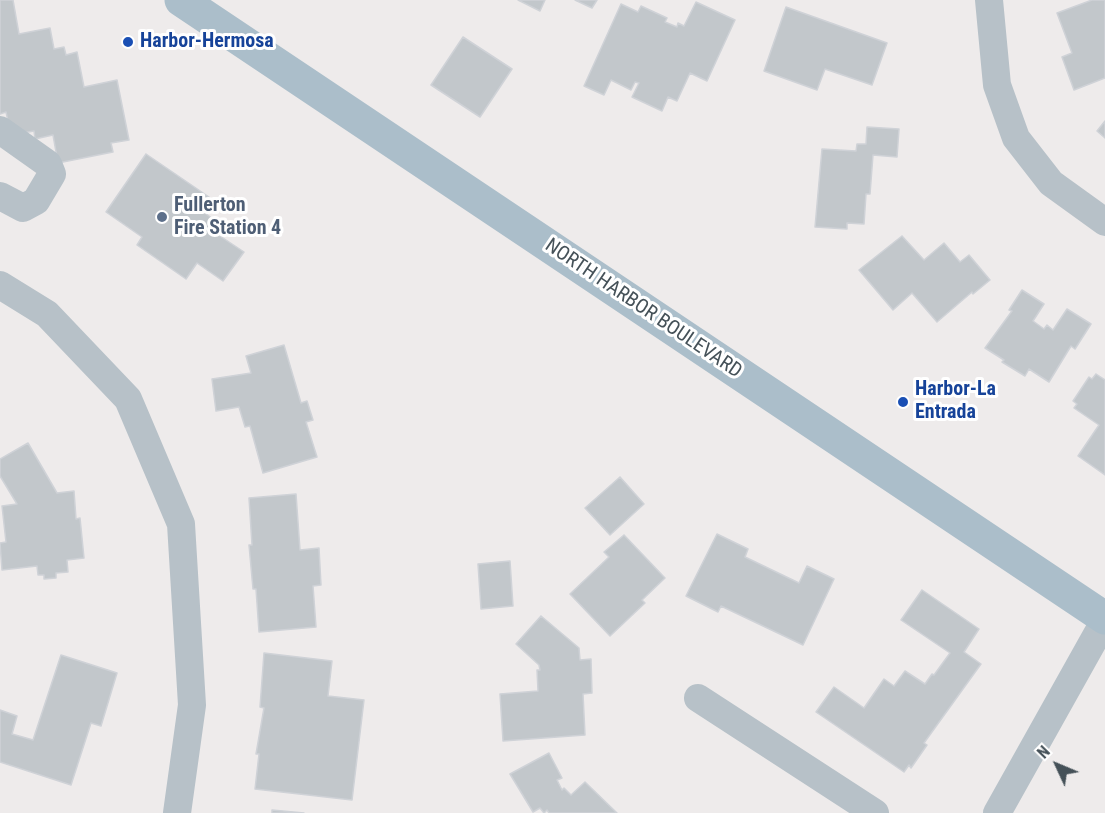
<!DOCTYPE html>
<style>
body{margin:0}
#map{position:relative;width:1105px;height:813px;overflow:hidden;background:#eeebeb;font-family:"Roboto Condensed",sans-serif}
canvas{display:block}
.north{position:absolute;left:1027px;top:735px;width:60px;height:60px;-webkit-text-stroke:4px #fff;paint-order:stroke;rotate:314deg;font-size:16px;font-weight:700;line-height:24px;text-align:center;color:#455158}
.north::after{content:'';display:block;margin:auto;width:21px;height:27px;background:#455158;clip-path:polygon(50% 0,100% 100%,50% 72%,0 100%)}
</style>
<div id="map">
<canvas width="1105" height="813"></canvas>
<div class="north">N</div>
</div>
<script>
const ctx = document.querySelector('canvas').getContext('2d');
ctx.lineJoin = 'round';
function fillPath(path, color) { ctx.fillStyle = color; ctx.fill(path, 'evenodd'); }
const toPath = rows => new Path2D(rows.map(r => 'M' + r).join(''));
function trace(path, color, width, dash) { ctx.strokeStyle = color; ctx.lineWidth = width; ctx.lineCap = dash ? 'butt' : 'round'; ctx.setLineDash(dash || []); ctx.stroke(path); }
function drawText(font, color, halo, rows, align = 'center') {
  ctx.font = font + ' "Roboto Condensed",sans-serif'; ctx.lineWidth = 6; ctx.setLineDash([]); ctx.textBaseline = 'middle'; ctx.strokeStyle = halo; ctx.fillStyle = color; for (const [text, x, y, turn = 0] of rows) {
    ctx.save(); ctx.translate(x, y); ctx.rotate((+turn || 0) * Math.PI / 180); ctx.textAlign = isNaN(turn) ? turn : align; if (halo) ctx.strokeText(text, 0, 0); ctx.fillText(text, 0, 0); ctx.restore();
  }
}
const building = toPath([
 [0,0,13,0,19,34,50,28,54,49,64,47,66,55,77,52,84,87,117,80,129,140,111,143,113,152,58,163,53,135,35,139,34,131,11,135,6,112,0,114,0,0],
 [518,0,545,0,540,11,518,0],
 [575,0,597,0,592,8,575,0],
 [1092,0,1105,0,1105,78,1074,90,1062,57,1072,53,1057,13,1092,0],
 [696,2,735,20,707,81,690,73,677,101,668,97,662,111,632,97,639,83,635,82,631,90,611,80,604,95,584,86,621,4,638,12,641,6,667,18,665,22,677,27,678,23,684,26,696,2],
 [786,7,887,43,872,85,825,69,817,90,764,71,786,7],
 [463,37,512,69,480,117,431,85,463,37],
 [1105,121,1105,138,1097,131,1105,121],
 [867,127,899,129,897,157,873,155,870,194,866,194,864,224,847,223,847,229,815,227,822,149,856,151,857,144,866,144,867,127],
 [146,154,209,197,201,210,217,222,211,230,244,252,223,281,197,263,186,279,137,245,142,237,106,212,146,154],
 [902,236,924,260,944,243,960,262,969,255,990,280,973,294,972,292,937,322,912,293,893,310,859,270,902,236],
 [1022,290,1044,304,1033,321,1044,329,1047,325,1053,330,1067,309,1091,324,1075,349,1071,346,1049,382,1029,369,1025,376,1002,362,1004,360,985,348,1012,311,1009,310,1022,290],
 [284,345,301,403,307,401,313,420,306,422,317,457,263,473,250,426,245,427,239,407,216,411,212,379,251,373,246,356,284,345],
 [1096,374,1105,380,1105,475,1078,456,1099,425,1074,408,1077,404,1073,401,1089,377,1092,379,1096,374],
 [28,443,57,493,74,491,76,519,80,518,84,558,67,560,68,572,56,573,56,578,44,579,44,575,38,575,37,566,2,570,0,543,6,542,2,506,17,504,0,476,0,459,28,443],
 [620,477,644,504,610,535,585,508,620,477],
 [296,494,300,550,319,548,321,585,313,586,316,627,259,632,256,589,253,589,249,545,252,545,249,498,296,494],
 [717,534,748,549,745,557,799,583,807,566,834,579,803,645,721,606,718,612,686,596,717,534],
 [624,535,665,578,642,600,645,603,610,636,570,594,609,557,604,552,624,535],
 [510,561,513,606,481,609,478,564,510,561],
 [922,590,979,629,964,652,981,664,924,743,927,745,911,768,909,765,904,772,816,712,834,687,864,708,884,679,894,686,905,671,925,684,932,674,934,675,950,653,901,620,922,590],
 [541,616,579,648,580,660,591,659,592,693,583,694,585,735,503,741,500,694,538,691,537,670,540,670,539,665,516,644,541,616],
 [264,653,332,661,328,696,364,700,352,800,255,789,259,754,256,754,264,708,260,707,264,653],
 [61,655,117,673,101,726,91,723,71,785,0,762,0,710,17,716,12,734,33,740,61,655],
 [549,753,562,778,557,780,562,790,564,788,571,795,585,782,617,813,549,813,547,810,544,813,540,808,533,812,510,774,549,753],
 [272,810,304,813,272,813,272,810]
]);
fillPath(building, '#c2c7cb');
trace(building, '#cfd2d7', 1.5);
trace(toPath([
 [989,0,997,85,1016,138,1051,183,1105,222],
 [0,130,48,164,52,174,36,201,23,208,0,196],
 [0,285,47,314,128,399,181,524,192,705,177,813],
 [698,698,875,813],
 [997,813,1105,620]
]), '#b7c1c8', 28);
trace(toPath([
 [181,0,1105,618]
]), '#abbeca', 33);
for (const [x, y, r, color] of [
 [128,42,6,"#1a4fb4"],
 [162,217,6,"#5c6f8a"],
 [903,402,6,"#1a4fb4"]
]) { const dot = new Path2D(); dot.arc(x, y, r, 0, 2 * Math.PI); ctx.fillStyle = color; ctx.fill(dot); trace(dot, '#fff', 2); }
drawText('bold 20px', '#164399', '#fff', [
 ["Harbor-Hermosa",140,42],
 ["Harbor-La",915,390],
 ["Entrada",915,413]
], 'left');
drawText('bold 20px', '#4e5e75', '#fff', [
 ["Fullerton",174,206],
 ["Fire Station 4",174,229]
], 'left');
drawText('20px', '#455158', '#fff', [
 ["NORTH HARBOR BOULEVARD",643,309,34]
]);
</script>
